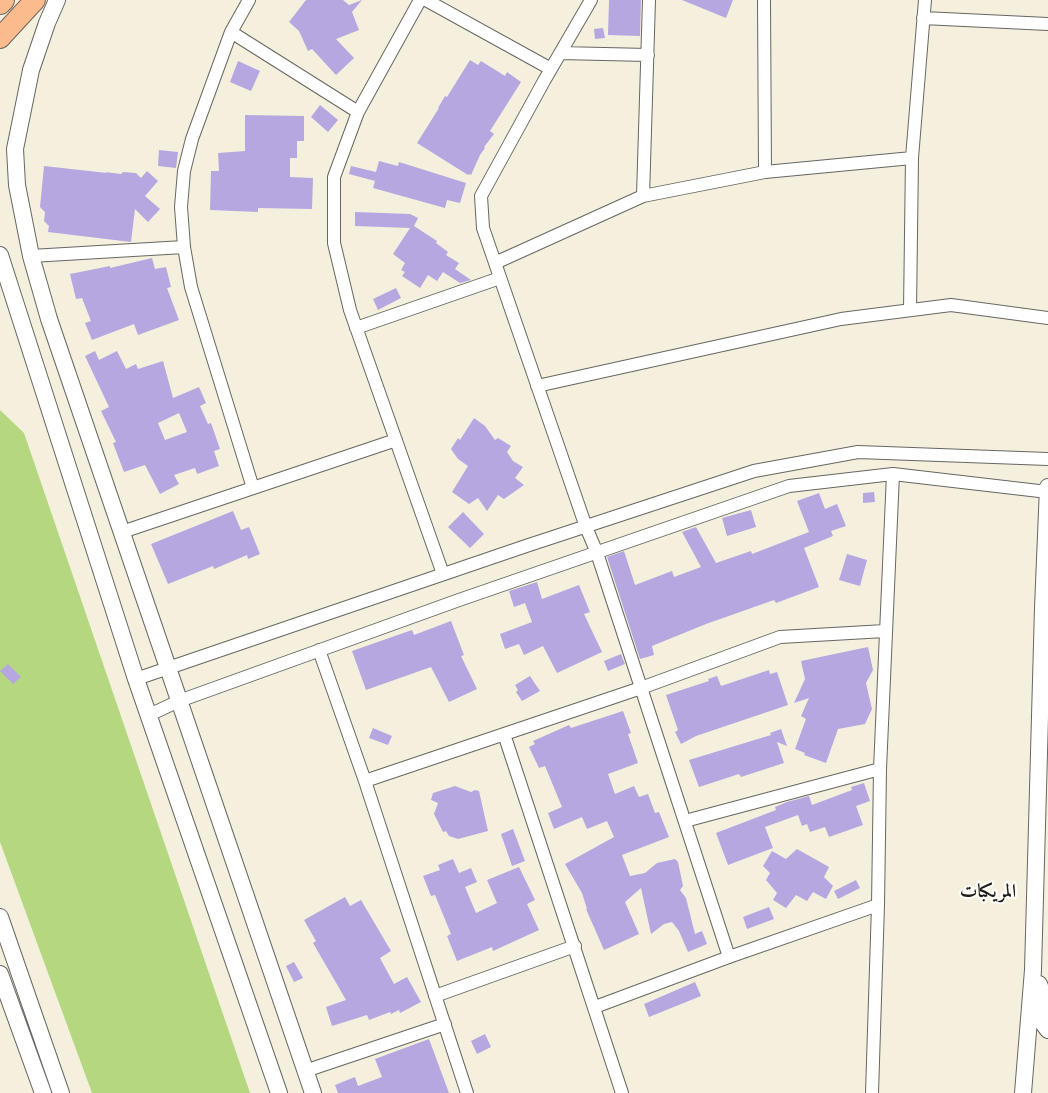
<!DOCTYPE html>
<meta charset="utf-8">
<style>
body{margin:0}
canvas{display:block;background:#f4f0dd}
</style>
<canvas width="1048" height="1093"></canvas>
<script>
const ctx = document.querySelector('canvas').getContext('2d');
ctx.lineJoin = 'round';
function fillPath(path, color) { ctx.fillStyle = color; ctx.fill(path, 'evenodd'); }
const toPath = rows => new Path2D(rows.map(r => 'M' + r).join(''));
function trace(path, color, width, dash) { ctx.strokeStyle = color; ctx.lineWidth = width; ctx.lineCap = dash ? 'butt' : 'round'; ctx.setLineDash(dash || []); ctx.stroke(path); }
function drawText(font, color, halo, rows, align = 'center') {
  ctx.font = font + ' Alegreya,Amiri,serif'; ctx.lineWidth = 4.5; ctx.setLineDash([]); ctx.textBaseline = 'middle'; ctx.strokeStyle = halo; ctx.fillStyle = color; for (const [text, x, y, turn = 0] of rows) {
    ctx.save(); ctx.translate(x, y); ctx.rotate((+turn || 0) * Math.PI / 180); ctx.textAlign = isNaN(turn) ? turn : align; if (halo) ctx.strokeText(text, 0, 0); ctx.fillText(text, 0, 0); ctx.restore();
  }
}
fillPath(toPath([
 [0,410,24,433,250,1093,92,1093,0,842]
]), '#b4d77f');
fillPath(toPath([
 [306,0,343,0,349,5,362,0,352,12,359,30,336,39,354,58,336,75,312,49,308,51,299,31,289,22],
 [609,0,641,0,640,36,608,35],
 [682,0,733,0,726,18],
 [603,28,605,38,595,39,594,29],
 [470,60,478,65,481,61,505,76,507,72,521,82,490,131,494,134,484,147,485,148,480,155,471,175,469,174,468,175,417,143,439,108,438,108,445,96,447,97],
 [238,61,260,71,251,91,230,82],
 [320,105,338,120,328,132,311,117],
 [245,115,304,116,304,141,297,141,297,158,290,158,290,177,313,178,312,209,258,208,258,212,210,210,211,171,219,171,218,153,245,151],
 [159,150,178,152,176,168,158,166],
 [379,161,398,166,399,162,466,183,460,203,447,200,445,208,373,188,375,181,349,174,351,166,376,172],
 [44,166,107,173,105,172,121,174,123,172,136,173,141,178,147,171,158,181,145,196,160,209,148,222,135,209,131,242,48,232,49,226,44,221,45,212,40,207],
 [355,212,410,214,418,218,414,226,437,241,436,243,448,252,446,255,459,263,455,269,471,280,460,283,443,272,437,281,428,275,420,288,402,276,405,272,401,270,405,263,393,254,410,228,355,226],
 [152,258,155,269,166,267,171,287,167,288,179,320,138,335,134,324,92,340,85,323,91,321,82,298,76,299,70,274,110,266,110,268],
 [396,288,401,298,378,310,373,299],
 [95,351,99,360,117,351,126,369,136,364,138,369,163,361,173,398,199,387,206,403,200,406,208,424,211,423,220,449,214,451,219,466,197,474,195,468,174,475,179,484,160,494,145,465,124,472,113,443,116,442,101,411,109,407,85,356],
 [179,413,187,432,165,440,158,423],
 [474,418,485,426,495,440,498,438,511,446,507,452,513,461,523,467,515,478,524,485,504,499,498,495,487,511,478,498,469,504,452,492,468,466,458,459,451,449,458,438,460,440],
 [874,492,875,502,863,503,863,493],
 [819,493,825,509,837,504,846,526,831,531,833,536,804,548,819,587,776,603,774,600,706,624,652,646,654,655,640,659,607,557,624,551,635,585,672,571,674,577,701,567,682,532,696,527,716,563,751,551,752,554,809,532,797,501],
 [751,510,756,527,727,536,722,518],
 [233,511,241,530,249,527,260,554,248,559,247,555,214,569,213,566,168,584,151,544],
 [463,512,484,534,470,548,448,527],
 [847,554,867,560,860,586,839,580],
 [537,582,542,599,579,585,590,612,584,614,602,652,557,673,543,646,524,655,519,644,505,649,500,634,532,622,525,603,514,607,509,591],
 [451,621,464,655,461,656,477,689,449,702,431,667,366,690,352,651,412,630,414,635],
 [868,647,873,670,866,683,872,709,865,724,838,729,826,763,804,755,805,753,795,749,806,719,801,716,809,698,794,703,805,679,801,661],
 [621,654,625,664,608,671,604,661],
 [8,664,21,677,13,684,0,671],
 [769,670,770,674,777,672,788,705,696,736,681,744,675,732,678,730,666,695,709,681,708,679,717,676,721,686],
 [530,676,540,691,522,701,516,692,518,690,515,685],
 [623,711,631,733,628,734,638,763,608,774,615,794,634,786,639,797,648,794,655,813,659,812,669,837,622,855,630,876,645,873,657,863,675,859,678,862,683,886,680,890,686,898,695,934,702,931,707,944,688,952,679,931,672,922,664,924,651,934,641,888,625,902,639,934,604,950,586,909,587,909,582,893,565,864,614,837,607,821,587,829,582,817,554,829,548,813,562,807,545,766,539,768,529,747,535,744,533,741,569,725,571,728],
 [373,728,392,736,388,745,369,738],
 [781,729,787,746,777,742,784,763,741,777,739,774,699,787,689,760,771,735,770,733],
 [864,783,870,801,856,806,863,825,829,837,825,827,810,832,807,824,802,826,798,815,765,827,773,848,728,865,716,833,776,810,775,807,787,802,809,796,812,805,852,790,851,787],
 [455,786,471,792,475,790,479,791,488,831,458,839,449,836,446,831,443,832,434,814,438,803,431,800,433,793],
 [513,829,525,861,512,866,501,834],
 [797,849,829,867,824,877,833,886,826,899,813,892,807,901,796,895,786,908,773,900,777,893,766,880,770,873,763,866,772,851,786,859],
 [453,859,459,873,471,868,477,882,465,887,476,913,497,903,487,880,519,867,535,900,527,904,539,930,493,951,492,947,457,961,447,936,451,934,435,895,431,896,423,876,440,870,438,865],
 [856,880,860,888,838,899,834,891],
 [345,897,350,906,361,900,391,951,380,958,394,984,407,977,421,1002,400,1013,399,1010,391,1014,390,1012,369,1020,367,1015,332,1026,326,1007,346,1000,313,943,316,941,304,920],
 [769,907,774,919,747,929,743,917],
 [294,962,303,978,294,982,286,966],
 [695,982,701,996,649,1017,644,1004],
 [485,1034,491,1047,477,1054,471,1041],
 [429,1039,449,1093,338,1093,335,1085,355,1077,358,1086,382,1077,375,1059]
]), '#b6a7e1');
const minor = toPath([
 [249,0,231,32,358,112],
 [420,0,358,112,334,177,334,243,350,310,443,574],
 [426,0,551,69],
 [591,0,544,81,481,196,483,228,586,527,597,553,729,957],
 [764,0,765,172],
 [923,18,1048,24],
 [231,32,192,139,184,171,181,207,184,247,191,287,253,488],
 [560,53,648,55],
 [643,196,649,0],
 [31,256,184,247],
 [495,263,643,196,765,172,912,158],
 [910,310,912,158,925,0],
 [356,328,500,278],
 [537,386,841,319,951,305,1048,318],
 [122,532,396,440],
 [319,650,365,781,467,1093],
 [136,679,526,546,754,471,858,452,1048,459],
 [149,715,179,701,459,600,789,486,893,474,1048,492],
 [504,734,622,1093],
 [365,781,641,688,780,637,885,631],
 [685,821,880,769],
 [435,996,575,946],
 [595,1007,729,957,878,905],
 [305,1071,445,1024],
 [872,1093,878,905,880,769,893,474]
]);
const tertiary = toPath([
 [57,0,47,23,31,70,15,149,17,185,31,256,49,319,313,1093],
 [0,255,136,679,279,1093],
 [0,917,61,1093],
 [0,974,43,1093],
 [1039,984,1041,989,1042,1022,1048,1030],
 [1023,1093,1033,970,1043,608,1048,487]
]);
const primary = toPath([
 [0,38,35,0]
]);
const motorway = toPath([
 [0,3,3,0]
]);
trace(minor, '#686660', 14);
trace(tertiary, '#686660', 18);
trace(primary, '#686660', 22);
trace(motorway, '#686660', 24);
trace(minor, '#fff', 12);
trace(tertiary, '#fff', 16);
trace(primary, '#fbbb8d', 20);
trace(motorway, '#fbbb8d', 22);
drawText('bold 19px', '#1c1c1c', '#fdfcf7', [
 ["المريكبات",988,892]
]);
</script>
